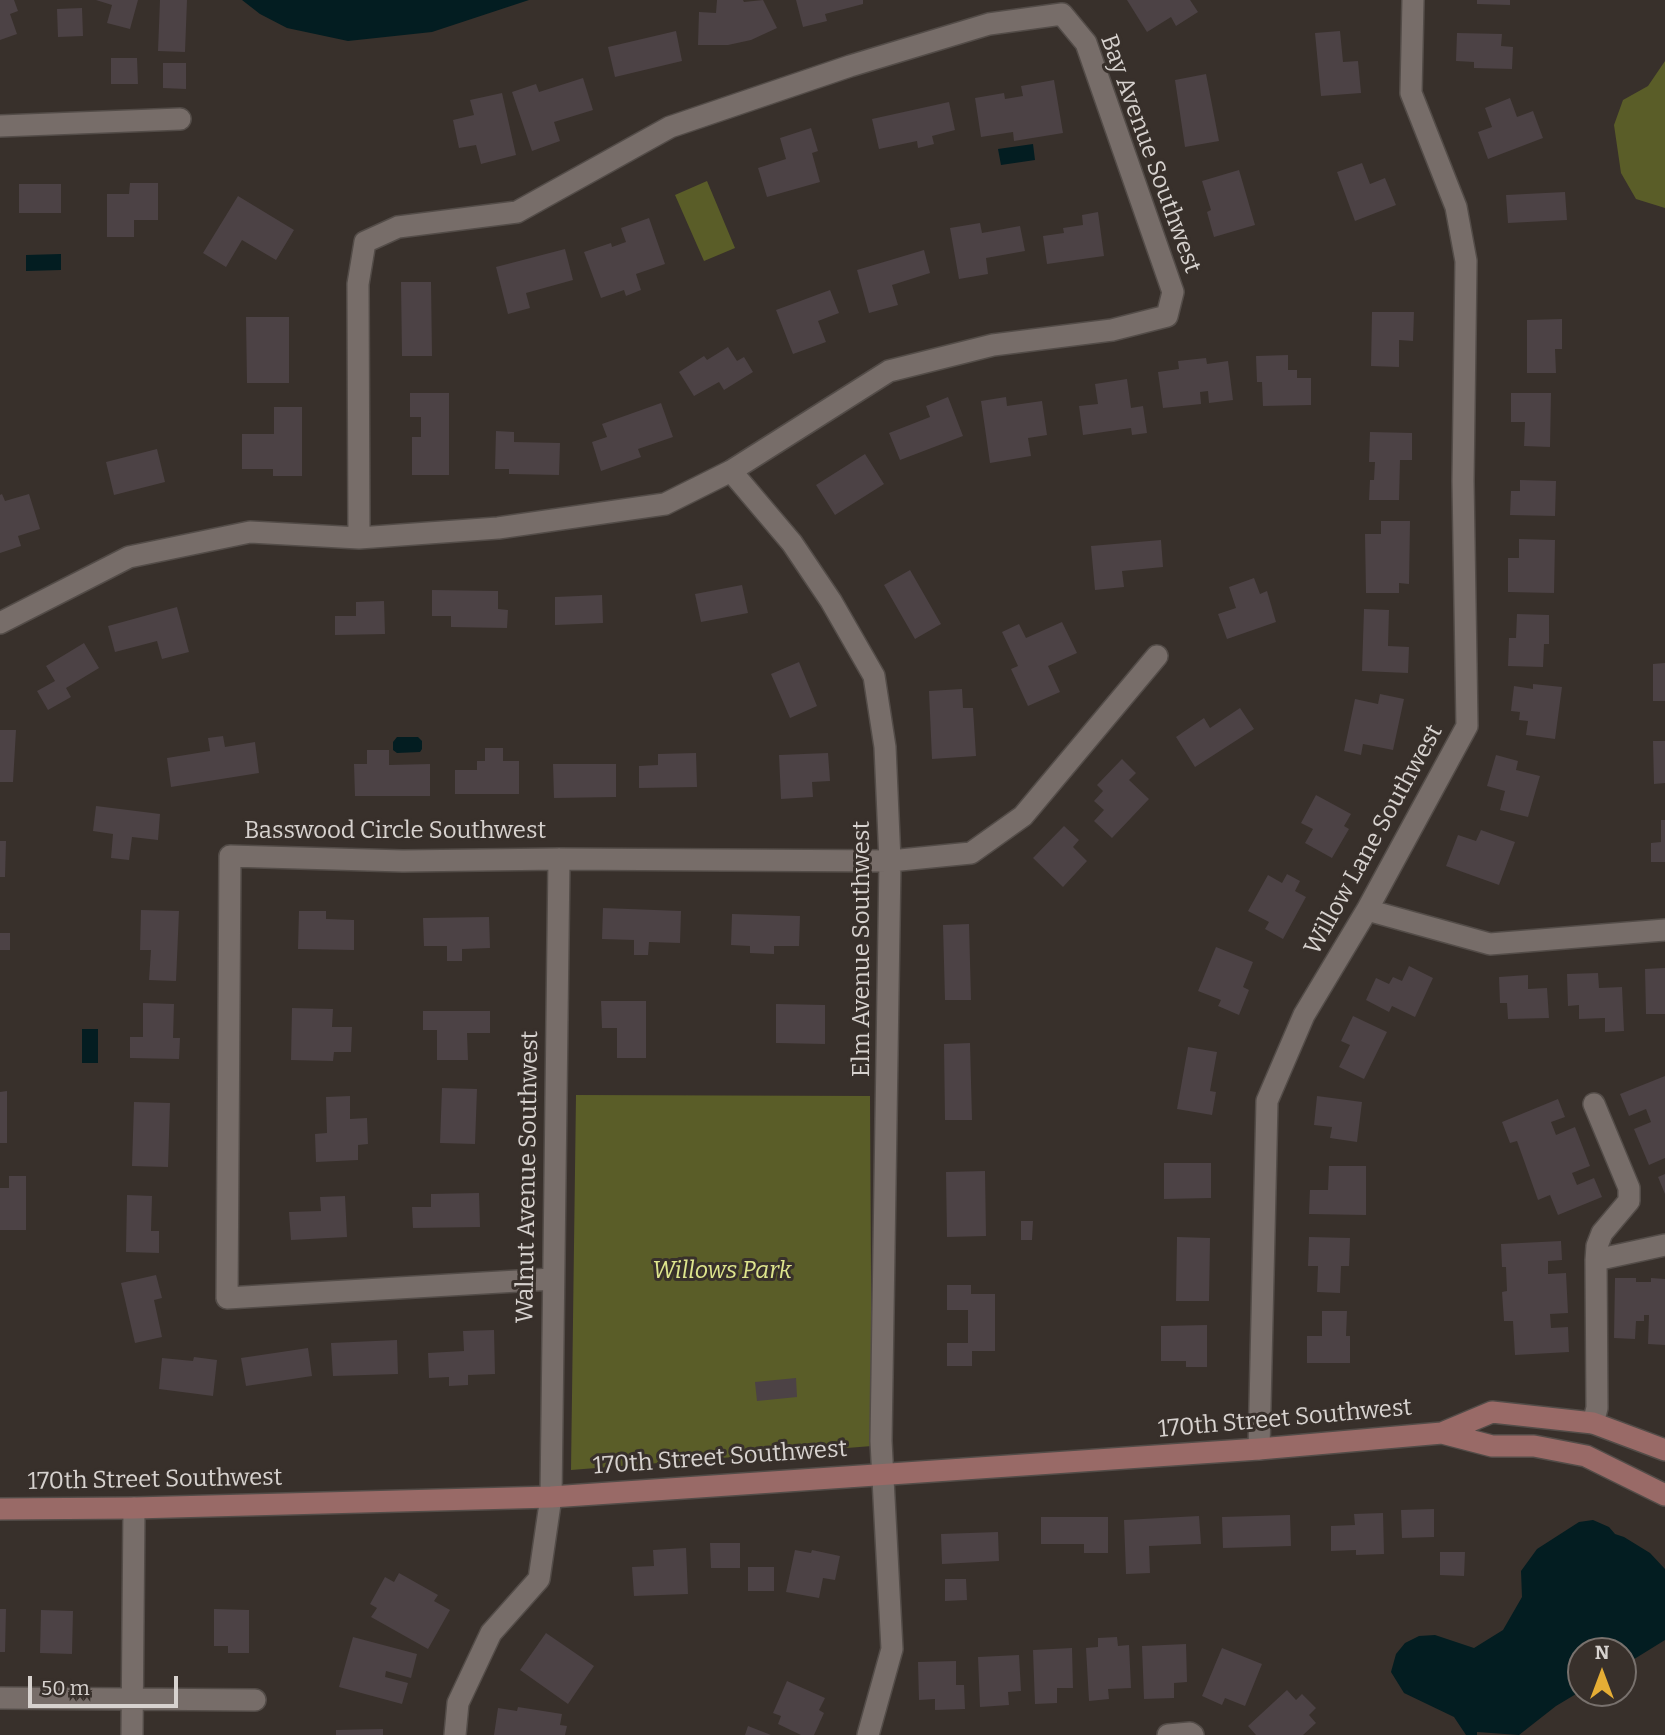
<!DOCTYPE html>
<style>
body{margin:0}
#map{position:relative;width:1665px;height:1735px;overflow:hidden;background:#38302b;font-family:Bitter,serif}
canvas{display:block}
.north{position:absolute;left:1567px;top:1637px;width:70px;height:70px;box-sizing:border-box;background:#38302b;border:2px solid #78716d;border-radius:50%;rotate:0deg;font-size:19px;font-weight:700;line-height:28px;text-align:center;color:#d7d2cf}
.north::after{content:'';display:block;margin:auto;width:24px;height:32px;background:#e5ad35;clip-path:polygon(50% 0,100% 100%,50% 72%,0 100%)}
.scale{position:absolute;left:28px;top:1676px;width:150px;height:32px;box-sizing:border-box;border:4px solid #d7d2cf;border-top:0;padding-left:9px;font-size:21px;line-height:24px;white-space:nowrap;color:#d7d2cf;-webkit-text-stroke:5px #38302b;paint-order:stroke}
</style>
<div id="map">
<canvas width="1665" height="1735"></canvas>
<div class="north">N</div>
<div class="scale">50 m</div>
</div>
<script>
const ctx = document.querySelector('canvas').getContext('2d');
ctx.lineJoin = 'round';
function fillPath(path, color) { ctx.fillStyle = color; ctx.fill(path, 'evenodd'); }
const toPath = rows => new Path2D(rows.map(r => 'M' + r).join(''));
function trace(path, color, width, dash) { ctx.strokeStyle = color; ctx.lineWidth = width; ctx.lineCap = dash ? 'butt' : 'round'; ctx.setLineDash(dash || []); ctx.stroke(path); }
function drawText(font, color, halo, rows, align = 'center') {
  ctx.font = font + ' Bitter,serif'; ctx.lineWidth = 6; ctx.setLineDash([]); ctx.textBaseline = 'middle'; ctx.strokeStyle = halo; ctx.fillStyle = color; for (const [text, x, y, turn = 0] of rows) {
    ctx.save(); ctx.translate(x, y); ctx.rotate((+turn || 0) * Math.PI / 180); ctx.textAlign = isNaN(turn) ? turn : align; if (halo) ctx.strokeText(text, 0, 0); ctx.fillText(text, 0, 0); ctx.restore();
  }
}
fillPath(toPath([
 [1665,61,1665,208,1636,199,1621,173,1614,125,1623,100,1648,86],
 [707,181,735,248,704,261,675,195],
 [576,1095,870,1096,872,1446,571,1470]
]), '#5a5d28');
fillPath(toPath([
 [242,0,529,0,432,32,348,41,287,28,260,14],
 [1033,144,1035,160,1001,165,998,149],
 [61,254,61,270,26,271,26,255],
 [397,737,418,737,422,741,422,749,420,752,397,753,393,750,393,742],
 [82,1029,98,1029,98,1063,82,1063],
 [1593,1520,1609,1527,1615,1534,1624,1537,1650,1553,1665,1569,1665,1640,1623,1666,1623,1651,1581,1651,1581,1691,1556,1706,1519,1735,1477,1732,1477,1735,1466,1735,1454,1717,1404,1693,1391,1672,1396,1654,1405,1643,1419,1636,1435,1635,1474,1648,1503,1630,1522,1597,1521,1571,1537,1549,1579,1522]
]), '#031d21');
fillPath(toPath([
 [0,0,14,0,18,11,10,14,17,34,0,40],
 [96,0,138,0,130,29,107,23,112,5],
 [160,0,187,0,185,52,158,51],
 [717,0,743,0,744,2,763,0,777,28,751,40,728,45,698,45,699,12,716,13],
 [796,0,863,0,863,4,825,14,827,21,803,27],
 [1127,0,1190,0,1198,12,1176,26,1171,17,1147,32],
 [1477,0,1510,0,1510,5,1477,4],
 [82,8,83,36,58,37,57,9],
 [676,31,682,61,615,77,608,47],
 [1340,31,1343,62,1358,61,1361,93,1321,96,1315,33],
 [1457,33,1502,34,1501,46,1513,47,1512,69,1474,68,1474,62,1456,61],
 [111,58,137,58,138,84,111,84],
 [163,63,186,63,186,89,163,88],
 [1206,74,1219,141,1185,147,1175,80],
 [583,78,593,110,554,122,560,141,532,151,512,92,536,84,539,92],
 [1054,80,1063,133,1014,141,1013,132,981,137,975,98,1004,93,1005,99,1023,96,1021,86],
 [502,93,516,155,481,164,476,145,459,148,453,120,474,115,470,100],
 [1510,98,1517,117,1533,111,1543,138,1488,159,1478,132,1492,127,1485,108],
 [949,102,955,130,932,136,934,144,918,148,917,141,879,149,872,119],
 [811,128,818,151,812,153,820,182,767,197,758,168,786,159,780,138],
 [1362,163,1370,184,1385,178,1396,205,1355,221,1337,172],
 [1239,170,1255,225,1214,237,1207,212,1211,210,1202,181],
 [130,183,158,183,158,220,134,220,134,237,107,237,107,194,129,194],
 [19,184,61,184,61,213,19,213],
 [1565,192,1567,220,1508,223,1506,195],
 [238,196,294,230,276,260,242,240,226,267,203,253],
 [1098,212,1104,256,1047,264,1043,236,1064,233,1063,228,1083,225,1082,215],
 [649,218,665,264,636,274,641,290,626,296,624,290,601,298,584,252,611,243,612,247,626,242,621,228],
 [980,223,982,233,1020,226,1025,251,986,258,988,274,959,279,950,228],
 [565,249,573,280,526,293,530,308,508,314,496,267],
 [924,250,930,273,892,285,898,305,869,313,857,270],
 [401,282,431,282,432,356,402,356],
 [830,290,839,313,818,321,826,342,793,354,776,310],
 [1372,312,1414,312,1413,341,1399,340,1399,367,1371,366],
 [246,317,289,317,289,383,247,383],
 [1562,319,1562,349,1555,349,1556,373,1527,373,1527,320],
 [728,347,737,361,744,357,753,372,724,390,719,382,694,396,679,372,704,356,707,360],
 [1288,355,1288,370,1297,370,1297,378,1311,378,1311,405,1263,406,1262,382,1257,382,1256,356],
 [1206,358,1207,364,1228,361,1233,400,1209,403,1208,391,1200,392,1201,404,1163,408,1158,372,1179,369,1178,361],
 [1127,379,1131,408,1143,406,1147,433,1132,435,1131,428,1083,435,1079,406,1098,404,1095,384],
 [410,393,449,393,449,475,412,475,412,437,421,437,421,417,410,417],
 [1511,393,1551,393,1550,447,1524,446,1525,422,1511,422],
 [948,397,963,436,900,460,889,433,930,417,926,406],
 [1006,397,1007,406,1042,401,1047,435,1028,438,1031,456,990,463,981,401],
 [661,403,673,437,638,449,641,457,601,471,592,442,607,437,602,424],
 [274,407,302,407,302,476,273,476,273,469,242,469,242,434,274,434],
 [496,431,514,432,514,442,560,443,559,475,509,474,509,469,495,469],
 [1370,432,1412,433,1412,460,1400,460,1399,500,1369,500,1370,480,1374,480,1375,462,1369,462],
 [157,449,165,482,114,495,106,462],
 [865,454,884,484,835,515,816,485],
 [1520,480,1556,481,1555,516,1510,515,1511,491,1520,491],
 [2,494,5,501,29,494,40,529,18,536,21,546,0,553,0,495],
 [1381,521,1410,521,1409,584,1399,583,1399,593,1366,593,1365,534,1381,534],
 [1519,539,1555,540,1554,593,1508,592,1508,558,1519,558],
 [1161,540,1163,567,1122,571,1124,587,1095,590,1091,546],
 [910,570,941,624,915,639,884,585],
 [1254,578,1260,594,1267,591,1276,622,1227,639,1218,614,1236,608,1229,587],
 [742,585,748,613,701,622,695,594],
 [432,590,498,591,498,609,508,610,507,628,451,627,451,616,432,616],
 [602,595,603,623,555,625,555,597],
 [384,601,385,634,335,635,335,616,356,616,356,602],
 [177,607,189,652,162,659,157,641,115,652,108,626],
 [1364,609,1389,610,1388,646,1409,647,1408,673,1362,671],
 [1517,614,1549,615,1549,644,1544,644,1543,667,1508,666,1509,638,1516,638],
 [1062,622,1077,653,1048,666,1060,692,1028,706,1011,669,1018,666,1002,632,1019,624,1026,638],
 [84,643,99,668,66,688,71,697,48,710,37,691,55,681,46,666],
 [799,662,817,706,790,718,771,674],
 [1665,663,1665,701,1653,701,1653,664],
 [1533,684,1562,687,1555,739,1526,735,1528,721,1519,720,1520,712,1511,711,1514,686,1533,689],
 [962,689,963,708,973,708,976,756,932,759,929,691],
 [1380,694,1404,699,1393,750,1363,744,1361,755,1344,751,1355,699,1378,704],
 [1240,708,1254,729,1195,767,1176,737,1204,718,1210,728],
 [0,730,16,730,13,782,0,782],
 [223,736,225,747,255,742,259,773,171,787,167,758,210,751,208,738],
 [1653,741,1665,741,1665,783,1654,784],
 [485,748,503,748,503,761,519,761,519,794,455,794,455,770,477,770,477,761,485,761],
 [367,750,389,750,389,765,430,764,430,796,355,796,354,764,367,764],
 [696,753,697,787,639,788,639,766,658,765,658,754],
 [828,753,830,781,812,782,813,797,781,799,779,755],
 [1496,755,1518,761,1516,770,1540,776,1528,817,1500,810,1505,791,1487,786],
 [1122,759,1136,773,1129,780,1149,799,1112,838,1094,821,1104,810,1094,801,1103,791,1097,785],
 [553,764,616,764,616,797,554,798],
 [1316,795,1351,814,1344,826,1349,829,1332,858,1305,843,1313,829,1301,823],
 [96,806,160,814,158,840,132,837,129,860,111,858,113,834,93,831],
 [1661,820,1665,820,1665,862,1651,862,1651,843,1661,842],
 [1064,826,1079,840,1073,847,1087,861,1063,887,1033,858],
 [1481,830,1515,842,1499,885,1446,866,1458,835,1476,841],
 [0,841,6,841,5,877,0,877],
 [1287,874,1300,881,1295,891,1306,897,1283,939,1265,929,1269,922,1248,911,1268,875,1282,883],
 [603,908,681,911,680,943,649,942,648,955,634,955,634,940,602,939],
 [141,910,179,911,176,981,149,980,151,950,140,950],
 [299,911,326,911,326,919,354,920,354,950,298,949],
 [732,914,800,916,799,946,774,946,774,954,750,953,750,946,731,945],
 [489,917,490,948,462,949,462,961,447,961,447,946,424,946,423,918],
 [969,924,971,1000,945,1000,943,925],
 [0,933,10,933,10,950,0,950],
 [1216,947,1253,962,1243,987,1249,990,1239,1015,1218,1006,1221,1000,1198,991],
 [1409,966,1433,978,1415,1017,1392,1006,1389,1012,1366,1000,1376,978,1389,984,1393,977,1402,981],
 [1665,968,1665,1014,1646,1014,1645,969],
 [1598,973,1599,988,1622,987,1624,1031,1605,1032,1605,1018,1579,1019,1579,1005,1568,1006,1567,974],
 [1528,975,1528,989,1547,988,1549,1018,1508,1019,1507,1003,1500,1003,1499,977],
 [601,1001,646,1001,646,1058,617,1058,617,1028,602,1028],
 [143,1003,174,1004,173,1038,180,1038,179,1059,130,1058,130,1037,143,1037],
 [776,1004,825,1005,825,1044,776,1043],
 [292,1008,333,1009,332,1027,352,1027,351,1052,334,1052,333,1061,291,1060],
 [423,1011,490,1011,490,1033,467,1033,468,1060,437,1060,437,1030,423,1030],
 [1353,1016,1387,1032,1364,1079,1339,1067,1350,1045,1341,1041],
 [970,1043,972,1120,945,1120,944,1044],
 [1188,1047,1217,1052,1210,1091,1216,1092,1212,1115,1177,1109],
 [1665,1076,1665,1158,1649,1165,1634,1129,1651,1122,1646,1109,1629,1116,1620,1094],
 [442,1088,477,1089,475,1144,440,1143],
 [7,1091,7,1143,0,1143,0,1092],
 [350,1096,350,1119,367,1118,368,1144,358,1145,358,1160,316,1162,315,1134,327,1133,326,1097],
 [1317,1096,1362,1102,1357,1142,1330,1138,1332,1127,1314,1125],
 [1558,1099,1565,1117,1551,1122,1556,1135,1575,1127,1590,1166,1572,1173,1577,1185,1594,1178,1602,1197,1558,1215,1550,1195,1538,1200,1517,1141,1510,1143,1502,1122],
 [134,1102,170,1103,168,1167,132,1166],
 [1164,1163,1211,1163,1211,1198,1164,1199],
 [1329,1166,1366,1166,1366,1215,1309,1214,1310,1190,1328,1190],
 [985,1171,986,1236,947,1237,946,1172],
 [1665,1174,1665,1194,1658,1177],
 [9,1176,26,1176,26,1230,0,1230,0,1188,9,1188],
 [479,1193,480,1227,413,1228,412,1207,431,1207,431,1194],
 [127,1195,152,1196,151,1231,159,1231,159,1253,126,1252],
 [345,1196,347,1237,291,1240,289,1212,321,1211,320,1197],
 [1021,1221,1033,1221,1032,1240,1021,1240],
 [1177,1237,1210,1238,1209,1301,1176,1301],
 [1309,1237,1350,1238,1349,1266,1341,1266,1340,1293,1317,1292,1318,1266,1308,1266],
 [1561,1241,1562,1260,1548,1261,1548,1274,1566,1273,1568,1313,1550,1314,1551,1328,1568,1327,1569,1352,1515,1355,1513,1321,1504,1321,1502,1292,1507,1291,1506,1267,1502,1267,1501,1244],
 [156,1275,162,1298,154,1300,162,1337,135,1343,121,1283],
 [1615,1278,1636,1278,1636,1282,1651,1282,1651,1278,1665,1279,1665,1345,1648,1344,1649,1315,1644,1315,1644,1321,1636,1321,1635,1339,1614,1338],
 [947,1285,971,1285,971,1294,995,1294,995,1351,972,1351,972,1366,947,1366,947,1343,968,1343,968,1310,947,1310],
 [1322,1311,1347,1311,1346,1336,1350,1336,1350,1363,1307,1363,1307,1336,1322,1336],
 [1207,1325,1207,1367,1186,1367,1186,1361,1161,1361,1161,1326],
 [494,1330,495,1374,468,1375,468,1385,449,1386,449,1377,429,1378,428,1353,464,1351,463,1331],
 [397,1340,398,1374,333,1376,331,1343],
 [308,1348,312,1376,246,1386,241,1358],
 [194,1357,217,1360,213,1396,159,1389,162,1358,193,1361],
 [796,1378,797,1397,757,1401,755,1382],
 [1434,1509,1434,1537,1402,1538,1401,1510],
 [1383,1513,1384,1554,1356,1555,1356,1550,1331,1551,1331,1526,1355,1525,1354,1514],
 [1290,1515,1291,1546,1223,1548,1222,1517],
 [1199,1516,1201,1544,1149,1546,1150,1573,1126,1574,1124,1520],
 [1041,1517,1108,1517,1108,1553,1084,1553,1084,1544,1041,1544],
 [998,1532,999,1561,942,1564,941,1534],
 [710,1543,740,1543,740,1568,711,1568],
 [686,1548,688,1594,634,1596,632,1567,654,1566,653,1550],
 [795,1550,811,1553,812,1550,840,1556,835,1580,823,1578,819,1598,786,1592],
 [1440,1552,1465,1552,1464,1576,1440,1575],
 [748,1567,774,1567,774,1591,748,1591],
 [399,1573,438,1595,434,1601,450,1610,428,1649,371,1617,377,1608,370,1604,385,1577,394,1582],
 [945,1579,966,1579,967,1600,945,1601],
 [0,1609,6,1609,5,1652,0,1652],
 [214,1609,249,1610,249,1653,228,1653,228,1646,214,1646],
 [41,1610,73,1611,72,1654,40,1653],
 [546,1633,594,1666,568,1704,520,1670],
 [353,1637,417,1654,411,1678,386,1671,385,1677,408,1683,402,1704,339,1687],
 [1117,1637,1118,1646,1129,1645,1131,1688,1108,1689,1109,1699,1089,1701,1086,1648,1098,1647,1098,1638],
 [1186,1644,1187,1682,1174,1683,1174,1698,1144,1699,1142,1646],
 [1072,1648,1073,1688,1057,1688,1057,1703,1035,1704,1033,1650],
 [1222,1648,1262,1664,1245,1706,1225,1698,1222,1705,1202,1696],
 [1019,1655,1021,1691,1008,1692,1009,1705,980,1707,978,1657],
 [956,1661,956,1685,964,1685,965,1709,935,1710,935,1699,919,1700,918,1662],
 [787,1681,825,1698,819,1710,824,1713,814,1735,801,1735,778,1724,781,1716,773,1713],
 [1287,1690,1296,1700,1302,1694,1316,1708,1309,1715,1316,1723,1303,1735,1256,1735,1248,1726],
 [518,1707,562,1714,560,1725,567,1726,565,1735,494,1735,498,1708,517,1711],
 [748,1726,771,1735,745,1735],
 [383,1729,383,1735,336,1735,336,1730]
]), '#4c4245');
const street = toPath([
 [0,126,180,119],
 [731,471,792,543,831,601,874,676,885,747,890,861,881,1441,892,1649,868,1735],
 [0,623,129,557,250,532,359,538,498,528,665,504,731,471,889,371,993,345,1112,330,1167,316,1173,292,1086,43,1062,14,989,24,850,66,670,127,517,212,398,227,365,242,358,284,359,538],
 [1367,910,1490,944,1665,930],
 [1594,1104,1629,1188,1629,1201,1602,1233,1597,1246,1596,1260],
 [552,1279,227,1298,230,856,403,861,559,859,890,861,971,853,1023,816,1157,656],
 [1593,1423,1597,1408,1596,1260,1665,1245],
 [1259,1449,1267,1101,1304,1015,1367,910,1467,726,1463,481,1466,261,1456,207,1411,93,1413,0],
 [0,1698,255,1700],
 [132,1735,134,1508],
 [455,1735,458,1703,491,1633,539,1579,551,1497,559,859],
 [1168,1735,1190,1733,1193,1735]
]);
const secondary = toPath([
 [1442,1433,1492,1446,1534,1446,1586,1456,1665,1495],
 [0,1509,134,1508,551,1497,1259,1449,1442,1433,1492,1412,1593,1423,1665,1450]
]);
trace(street, '#534c48', 24);
trace(secondary, '#534c48', 24);
trace(street, '#776d69', 21);
trace(secondary, '#996a67', 21);
drawText('24px', '#d7d2cf', '#38302b', [
 ["Bay Avenue Southwest",1150,154,70],
 ["Basswood Circle Southwest",395,831],
 ["Willow Lane Southwest",1374,840,-61],
 ["Elm Avenue Southwest",862,949,-90],
 ["Walnut Avenue Southwest",528,1177,-89],
 ["170th Street Southwest",1285,1419,-5],
 ["170th Street Southwest",720,1458,-4],
 ["170th Street Southwest",155,1480,-1]
]);
drawText('italic 24px', '#dee58d', '#38302b', [
 ["Willows Park",722,1271]
]);
</script>
